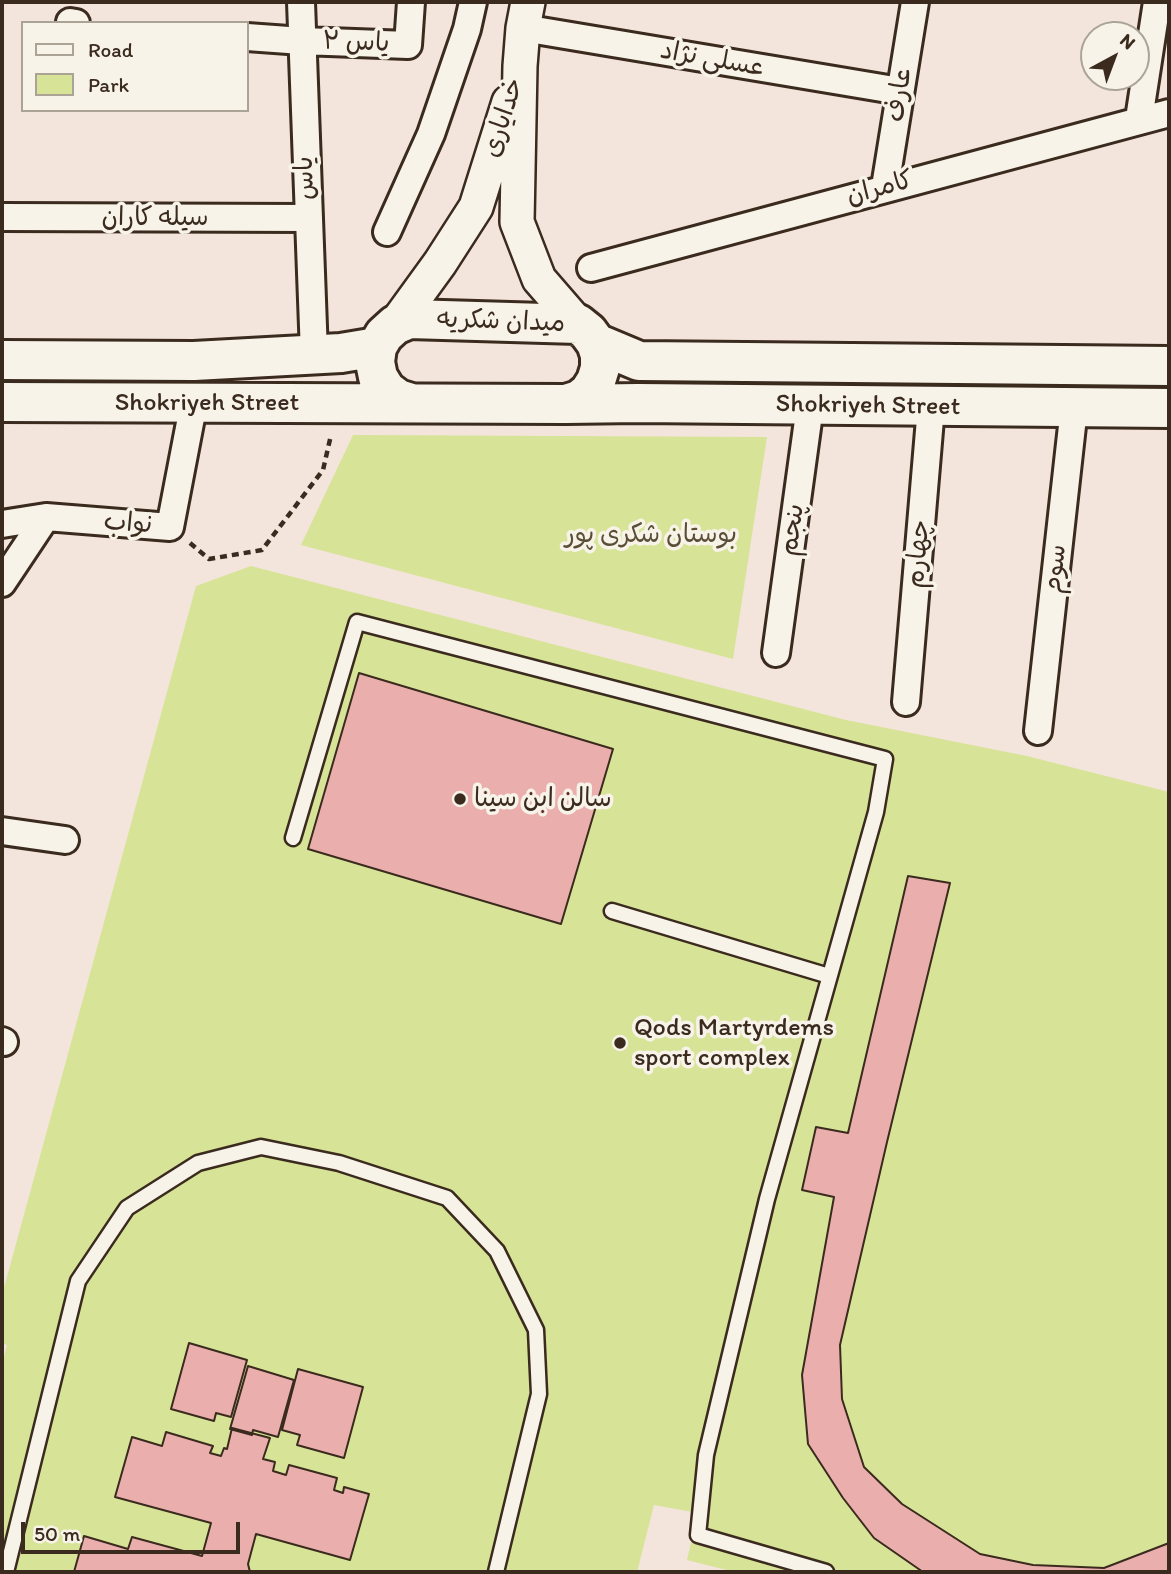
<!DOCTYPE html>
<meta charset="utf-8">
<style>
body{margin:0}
#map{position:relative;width:1171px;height:1574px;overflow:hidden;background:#f4e5dc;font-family:Itim,sans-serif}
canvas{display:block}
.frame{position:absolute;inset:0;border:4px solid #3b2a1e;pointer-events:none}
.legend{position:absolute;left:21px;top:21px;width:228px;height:91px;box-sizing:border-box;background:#f7f3e8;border:2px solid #aca397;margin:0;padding:9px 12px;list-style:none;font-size:21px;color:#3b2a1e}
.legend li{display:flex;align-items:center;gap:14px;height:35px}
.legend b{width:35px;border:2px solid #aca397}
.north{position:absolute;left:1080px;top:21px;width:70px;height:70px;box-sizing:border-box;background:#f7f3e8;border:2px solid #aca397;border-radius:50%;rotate:41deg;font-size:19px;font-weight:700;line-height:28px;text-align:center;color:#3b2a1e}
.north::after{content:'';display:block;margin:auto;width:24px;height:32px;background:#3b2a1e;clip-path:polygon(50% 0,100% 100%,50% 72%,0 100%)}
.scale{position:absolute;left:21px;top:1522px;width:219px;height:32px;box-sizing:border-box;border:4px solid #3b2a1e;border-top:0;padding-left:9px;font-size:21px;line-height:24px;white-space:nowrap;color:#3b2a1e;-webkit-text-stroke:5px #f7f3e8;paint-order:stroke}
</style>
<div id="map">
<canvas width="1171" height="1574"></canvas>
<div class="frame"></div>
<ul class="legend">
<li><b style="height:9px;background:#f7f3e8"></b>Road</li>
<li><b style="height:19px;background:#d7e396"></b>Park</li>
</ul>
<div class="north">N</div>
<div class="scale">50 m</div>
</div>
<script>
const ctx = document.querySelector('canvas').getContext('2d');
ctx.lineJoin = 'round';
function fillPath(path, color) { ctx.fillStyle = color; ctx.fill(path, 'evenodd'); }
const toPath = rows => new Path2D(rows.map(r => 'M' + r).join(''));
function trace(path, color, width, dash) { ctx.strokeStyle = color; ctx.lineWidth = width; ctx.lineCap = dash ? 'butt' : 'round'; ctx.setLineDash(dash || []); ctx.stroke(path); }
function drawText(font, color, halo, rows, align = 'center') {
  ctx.font = font + ' Itim,"Playpen Sans Arabic",sans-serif'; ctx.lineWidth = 7; ctx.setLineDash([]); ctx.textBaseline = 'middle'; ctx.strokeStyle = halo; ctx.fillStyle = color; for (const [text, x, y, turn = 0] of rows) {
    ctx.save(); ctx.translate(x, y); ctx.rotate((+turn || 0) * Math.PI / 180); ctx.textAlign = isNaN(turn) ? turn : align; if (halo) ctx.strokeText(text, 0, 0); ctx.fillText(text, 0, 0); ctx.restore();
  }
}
fillPath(toPath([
 [353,435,767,437,733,659,301,545],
 [251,566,846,720,1027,756,1169,792,1169,1572,735,1572,687,1560,698,1513,654,1505,637,1572,2,1572,2,1365,7,1345,2,1343,2,1295,196,586]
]), '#d7e396');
const building = toPath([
 [359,673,613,749,561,924,308,849,359,673],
 [908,876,950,883,887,1142,840,1345,842,1399,864,1467,902,1504,980,1554,1033,1565,1104,1568,1169,1543,1169,1572,923,1572,874,1538,843,1498,808,1444,802,1375,834,1197,802,1190,816,1127,848,1133,908,876],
 [189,1343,247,1360,231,1417,216,1413,214,1421,171,1409,189,1343],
 [248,1366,294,1380,278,1437,253,1430,252,1435,230,1429,248,1366],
 [298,1369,363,1387,344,1458,297,1445,300,1435,282,1430,298,1369],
 [232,1428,270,1438,263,1459,275,1462,273,1471,286,1475,289,1465,337,1478,334,1490,343,1493,344,1487,369,1494,350,1560,256,1534,248,1564,250,1572,74,1572,84,1536,128,1549,132,1537,202,1556,211,1523,115,1497,132,1437,162,1446,166,1432,213,1446,210,1453,221,1456,224,1448,227,1449,232,1428]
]);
fillPath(building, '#eaafad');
trace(building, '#3b2a1e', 2);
const service = toPath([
 [293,838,357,622,885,759,876,812,767,1199,706,1455,698,1535,826,1572],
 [612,911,829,976],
 [6,1572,78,1281,127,1208,198,1163,261,1147,339,1163,447,1198,497,1251,536,1330,539,1394,496,1572]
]);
const minor = toPath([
 [301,2,314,354],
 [70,22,76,23],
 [523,28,900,91],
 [247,37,302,41,408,45,411,2],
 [1139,119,1157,2],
 [885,187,915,2],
 [2,217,308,218],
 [387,232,431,134,467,29,473,2],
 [591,268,1169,113],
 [2,524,46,517,170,527,194,402],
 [2,583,46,517],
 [776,653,810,406],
 [906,702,931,407],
 [1038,731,1074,408],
 [2,831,65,840],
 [2,1041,4,1042]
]);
const tertiary = toPath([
 [528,2,523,28,520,66,517,222,539,279,578,324],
 [395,325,440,263,476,207,509,102]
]);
const secondary = toPath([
 [596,343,639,361,1169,366],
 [2,360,194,361,341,353,377,347],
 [2,402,566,404,579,400,589,392,596,381,600,368,600,355,596,343,588,332,578,324,409,319,395,325,384,335,377,347,375,362,378,377,386,390,398,399,411,403],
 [566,404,638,403,1169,408]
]);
trace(service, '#3b2a1e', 19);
trace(minor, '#3b2a1e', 32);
trace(tertiary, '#3b2a1e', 38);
trace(secondary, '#3b2a1e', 44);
trace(toPath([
 [190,543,209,559,262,550,323,470,331,435]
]), '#3b2a1e', 4.5, [7, 5]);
trace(service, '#f7f3e8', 14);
trace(minor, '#f7f3e8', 26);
trace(tertiary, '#f7f3e8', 33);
trace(secondary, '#f7f3e8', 38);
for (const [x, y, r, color] of [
 [460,799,7,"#3b2a1e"],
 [620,1043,7,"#3b2a1e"]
]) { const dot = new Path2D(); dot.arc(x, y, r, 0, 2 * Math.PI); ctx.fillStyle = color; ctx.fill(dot); trace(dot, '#f7f3e8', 2.5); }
drawText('26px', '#3b2a1e', '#f7f3e8', [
 ["یاس ۲",356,43,2],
 ["عسلی نژاد",712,60,10],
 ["عارف",900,95,-81],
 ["خدایاری",504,118,-72],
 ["یاس",306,178,-92],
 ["کامران",880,189,-15],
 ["سیله کاران",155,218],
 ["میدان شکریه",501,322,2],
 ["Shokriyeh Street",207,403],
 ["Shokriyeh Street",868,406,1],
 ["نواب",128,524,4],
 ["پنجم",793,530,-82],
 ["چهارم",919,554,-85],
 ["سوم",1056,569,-84]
]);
drawText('26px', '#5a4f36', '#f7f3e8', [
 ["بوستان شکری پور",651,535]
]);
drawText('26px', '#3b2a1e', '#f7f3e8', [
 ["سالن ابن سینا",474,799],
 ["Qods Martyrdems",634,1028],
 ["sport complex",634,1058]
], 'left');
</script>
